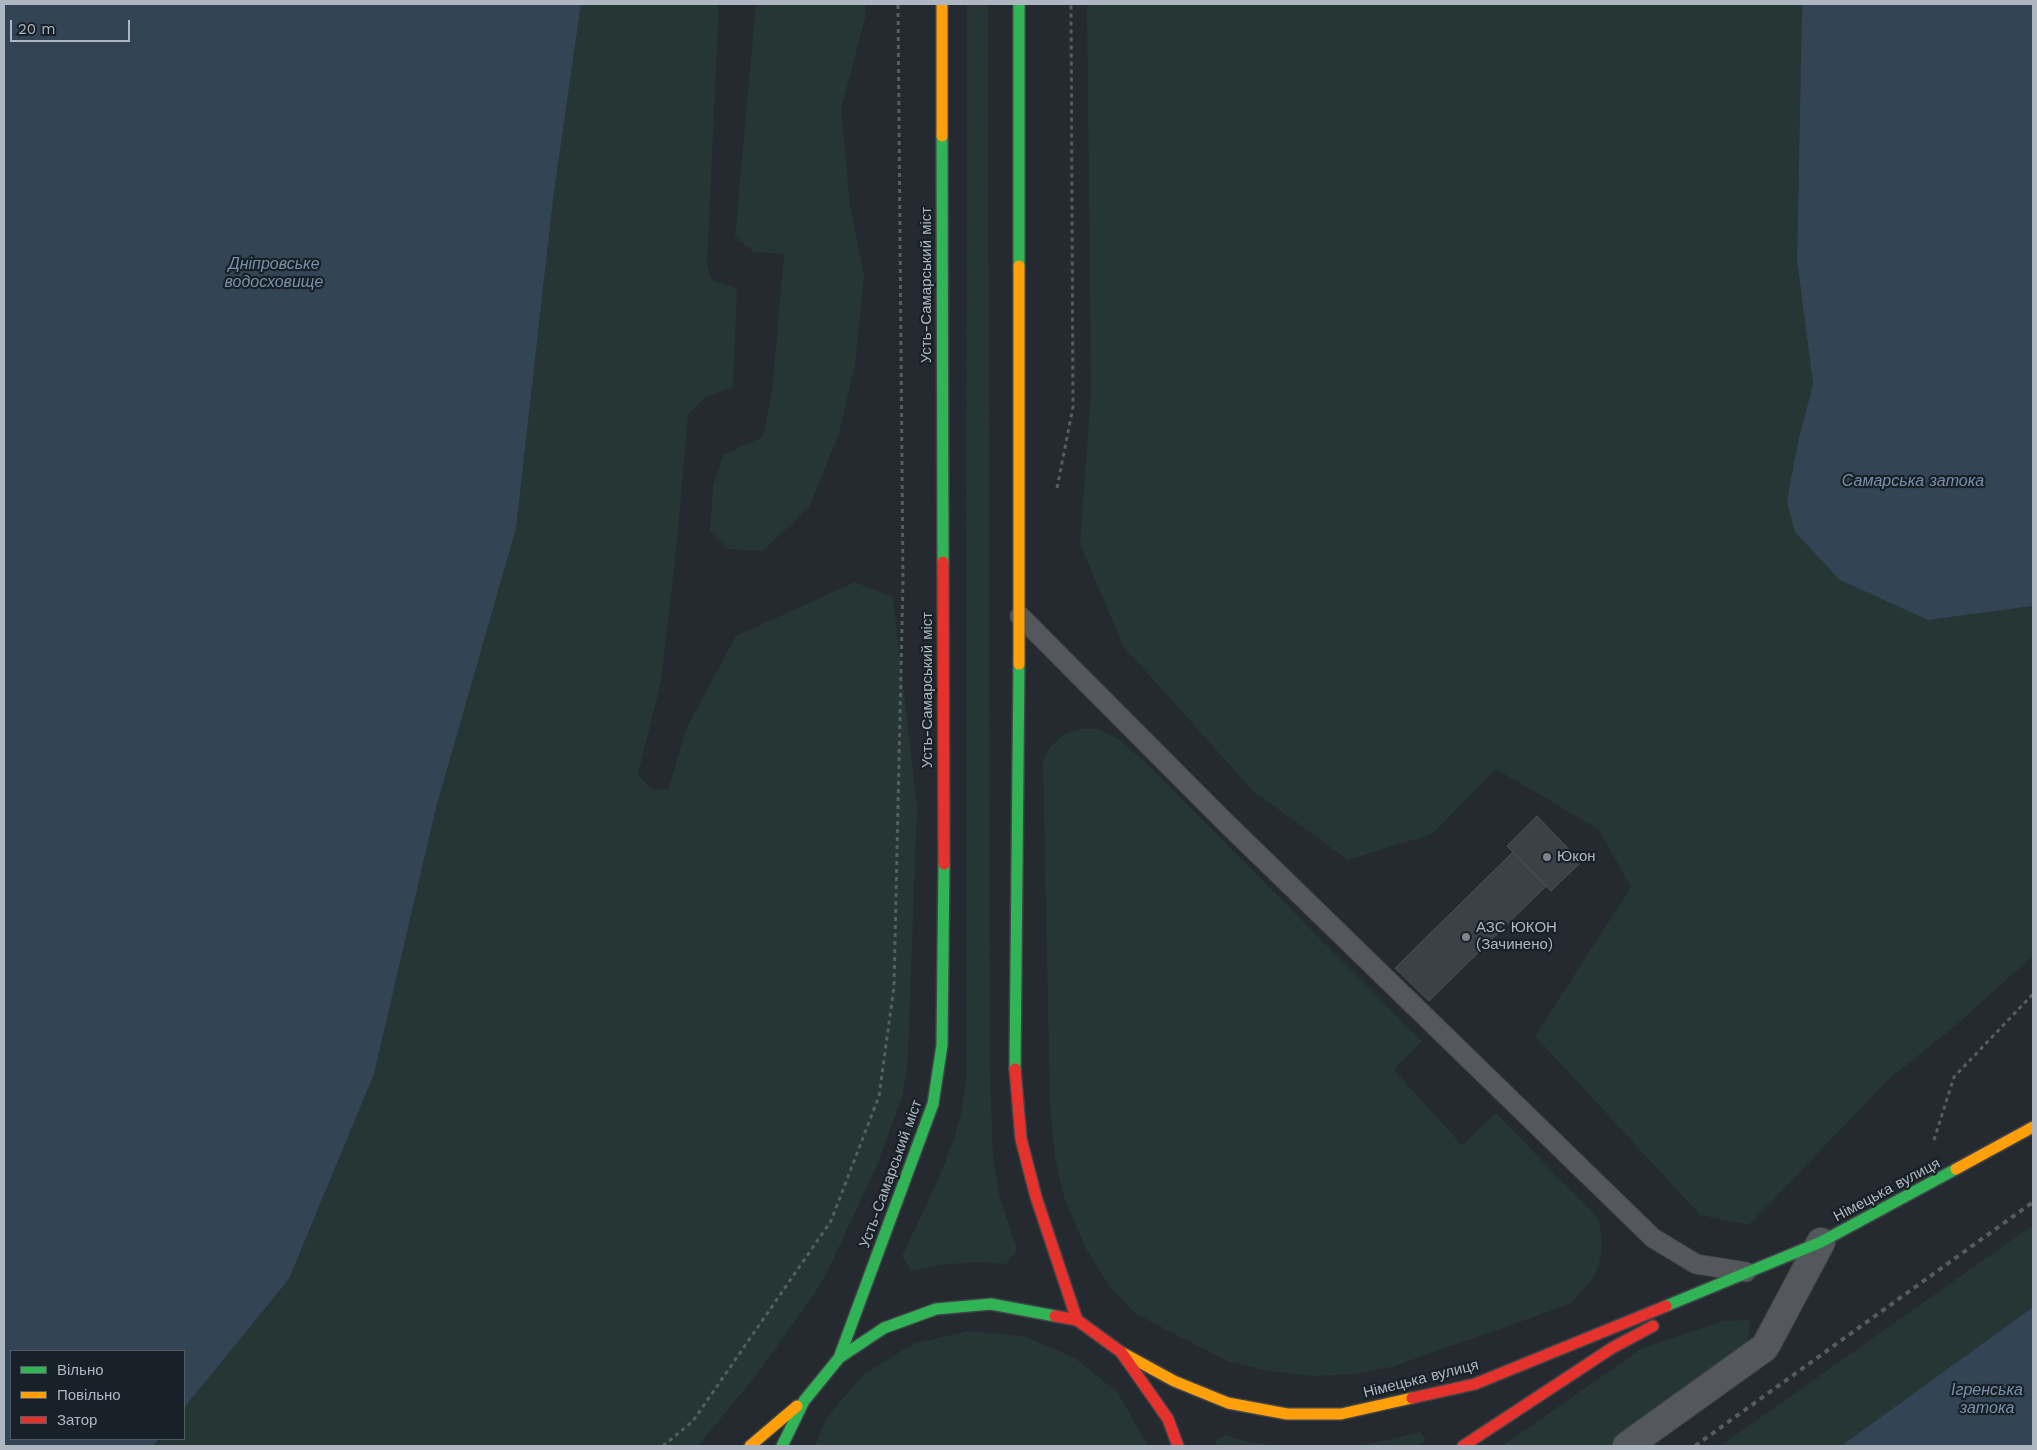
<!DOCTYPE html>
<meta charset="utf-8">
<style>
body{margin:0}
#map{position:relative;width:2037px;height:1450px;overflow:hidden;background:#242a2f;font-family:"Work Sans",sans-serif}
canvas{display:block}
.frame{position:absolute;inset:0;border:5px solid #adb6c1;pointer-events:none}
.legend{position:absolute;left:10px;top:1350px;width:175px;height:90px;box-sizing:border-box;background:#192128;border:1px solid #545d65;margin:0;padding:6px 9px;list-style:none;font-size:15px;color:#adb6c1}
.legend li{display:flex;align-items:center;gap:10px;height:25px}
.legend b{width:25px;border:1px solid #545d65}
.scale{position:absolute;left:10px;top:20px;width:120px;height:22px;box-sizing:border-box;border:2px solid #adb6c1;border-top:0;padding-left:6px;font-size:15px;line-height:18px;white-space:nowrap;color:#adb6c1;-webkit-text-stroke:4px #192128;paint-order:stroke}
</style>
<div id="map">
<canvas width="2037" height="1450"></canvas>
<div class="frame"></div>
<ul class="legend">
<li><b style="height:6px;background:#30b455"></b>Вільно</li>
<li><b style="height:6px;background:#ff9f0a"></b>Повільно</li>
<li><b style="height:6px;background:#e5322d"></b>Затор</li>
</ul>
<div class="scale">20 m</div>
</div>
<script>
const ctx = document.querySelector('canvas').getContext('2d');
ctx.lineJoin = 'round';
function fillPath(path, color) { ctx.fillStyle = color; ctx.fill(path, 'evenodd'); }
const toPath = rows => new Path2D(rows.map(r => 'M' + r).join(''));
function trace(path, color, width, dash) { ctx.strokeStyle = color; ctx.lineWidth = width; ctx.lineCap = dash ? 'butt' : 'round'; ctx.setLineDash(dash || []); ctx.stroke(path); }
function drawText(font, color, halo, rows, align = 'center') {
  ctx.font = font + ' "Work Sans",sans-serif'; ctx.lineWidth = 4.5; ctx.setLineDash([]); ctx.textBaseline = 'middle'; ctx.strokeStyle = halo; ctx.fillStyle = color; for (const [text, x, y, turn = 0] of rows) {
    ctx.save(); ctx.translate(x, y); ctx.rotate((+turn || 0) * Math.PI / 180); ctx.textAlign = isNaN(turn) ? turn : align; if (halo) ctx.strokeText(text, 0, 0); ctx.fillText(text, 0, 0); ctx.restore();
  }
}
fillPath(toPath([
 [581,4,719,4,707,264,712,280,737,289,733,387,707,396,688,414,677,542,661,682,638,774,651,789,668,790,687,727,736,636,855,582,893,597,917,807,908,1056,903,1095,876,1168,823,1281,758,1373,698,1446,153,1446,159,1439,184,1439,184,1408,289,1279,374,1074,437,804,553,199],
 [756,4,865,4,865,18,841,110,850,204,864,275,855,365,839,434,809,507,763,551,728,549,710,531,713,486,723,455,763,437,772,392,784,254,754,252,735,237],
 [967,4,988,4,990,1076,993,1156,999,1194,1017,1250,1006,1264,974,1262,941,1265,911,1271,902,1256,939,1178,953,1141,961,1114,966,1082],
 [1087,4,1802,4,1797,260,1813,384,1798,442,1928,620,2033,606,2033,956,1955,1026,1889,1079,1749,1225,1700,1215,1535,1036,1631,887,1598,829,1496,769,1432,834,1348,860,1253,791,1123,646,1080,544,1091,393],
 [1081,729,1099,729,1121,741,1143,760,1422,1041,1394,1070,1462,1145,1496,1113,1595,1215,1600,1224,1602,1249,1599,1264,1593,1279,1570,1304,1392,1367,1353,1374,1312,1376,1269,1371,1227,1361,1136,1314,1110,1287,1085,1247,1064,1197,1055,1159,1050,1106,1043,760,1050,747,1064,734],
 [2033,1225,2033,1307,1841,1446,1720,1446],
 [1750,1320,1747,1345,1619,1446,1502,1446,1644,1347,1723,1321],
 [968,1331,1024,1336,1075,1358,1118,1393,1148,1446,815,1446,827,1417,864,1374,913,1344],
 [1421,1432,1426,1440,1418,1446,1348,1446,1369,1444],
 [1225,1435,1249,1442,1278,1446,1216,1446,1215,1442]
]), '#253635');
fillPath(toPath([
 [4,4,581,4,553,199,516,528,437,804,374,1074,289,1279,184,1408,184,1351,11,1351,11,1439,159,1439,153,1446,4,1446],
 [1802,4,2033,4,2033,606,1928,620,1840,580,1795,532,1787,501,1798,442,1813,384,1797,260],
 [2033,1307,2033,1446,1841,1446]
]), '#345');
const building = toPath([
 [1537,816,1581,862,1551,891,1507,846,1537,816],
 [1513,852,1546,886,1429,1001,1395,968,1513,852]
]);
fillPath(building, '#3c4146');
trace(building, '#4c5157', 1);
const lane = toPath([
 [1020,616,1222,819,1653,1238,1696,1264,1746,1272]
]);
const street = toPath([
 [1627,1446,1765,1347,1821,1242]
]);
const fast = toPath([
 [1019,4,1019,266],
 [942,136,943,562],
 [1015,1069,1019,664],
 [1666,1306,1821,1242,1956,1169],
 [839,1358,933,1104,942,1045,944,864],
 [782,1446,804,1401,839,1358,884,1328,936,1309,991,1304,1055,1316]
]);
const slow = toPath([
 [942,4,942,136],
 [1019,266,1019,664],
 [1956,1169,2033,1127],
 [1121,1352,1174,1381,1228,1403,1287,1414,1341,1414,1412,1398],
 [750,1446,797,1406]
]);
const jam = toPath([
 [943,562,944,864],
 [1015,1069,1021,1139,1036,1197,1077,1320],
 [1055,1316,1077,1320,1121,1352,1168,1419,1178,1446],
 [1412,1398,1475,1384,1666,1306],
 [1463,1446,1612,1348,1653,1326]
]);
trace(lane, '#404448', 21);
trace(street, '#404448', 30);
trace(fast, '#404448', 14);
trace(slow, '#404448', 14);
trace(jam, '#404448', 14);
trace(toPath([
 [1057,488,1073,407,1071,4],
 [1934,1140,1954,1077,2033,994],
 [663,1446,693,1421,831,1221,879,1096,894,987,903,581,898,4]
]), '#585d61', 3, [4, 4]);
trace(lane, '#54585d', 19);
trace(street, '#54585d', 28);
trace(fast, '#30b455', 11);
trace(slow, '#ff9f0a', 11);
trace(jam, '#e5322d', 11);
trace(toPath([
 [1695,1446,2033,1202]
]), '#575c61', 4, [5, 5]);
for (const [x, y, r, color] of [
 [1547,857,5,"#7d858e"],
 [1466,937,5,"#7d858e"]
]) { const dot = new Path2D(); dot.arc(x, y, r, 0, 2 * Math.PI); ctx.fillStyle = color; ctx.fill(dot); trace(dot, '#192128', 2); }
drawText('15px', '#adb6c1', '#192128', [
 ["Усть-Самарський міст",927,285,-90],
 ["Усть-Самарський міст",928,690,-90],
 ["Усть-Самарський міст",891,1174,-70],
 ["Німецька вулиця",1887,1190,-28],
 ["Німецька вулиця",1421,1379,-14]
]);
drawText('15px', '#adb6c1', '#192128', [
 ["Юкон",1557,857],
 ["АЗС ЮКОН",1476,928],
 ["(Зачинено)",1476,945]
], 'left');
drawText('italic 16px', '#778fa8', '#192128', [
 ["Дніпровське",274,264],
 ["водосховище",274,282],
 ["Самарська затока",1913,481],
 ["Ігренська",1987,1390],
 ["затока",1987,1408]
]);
</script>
